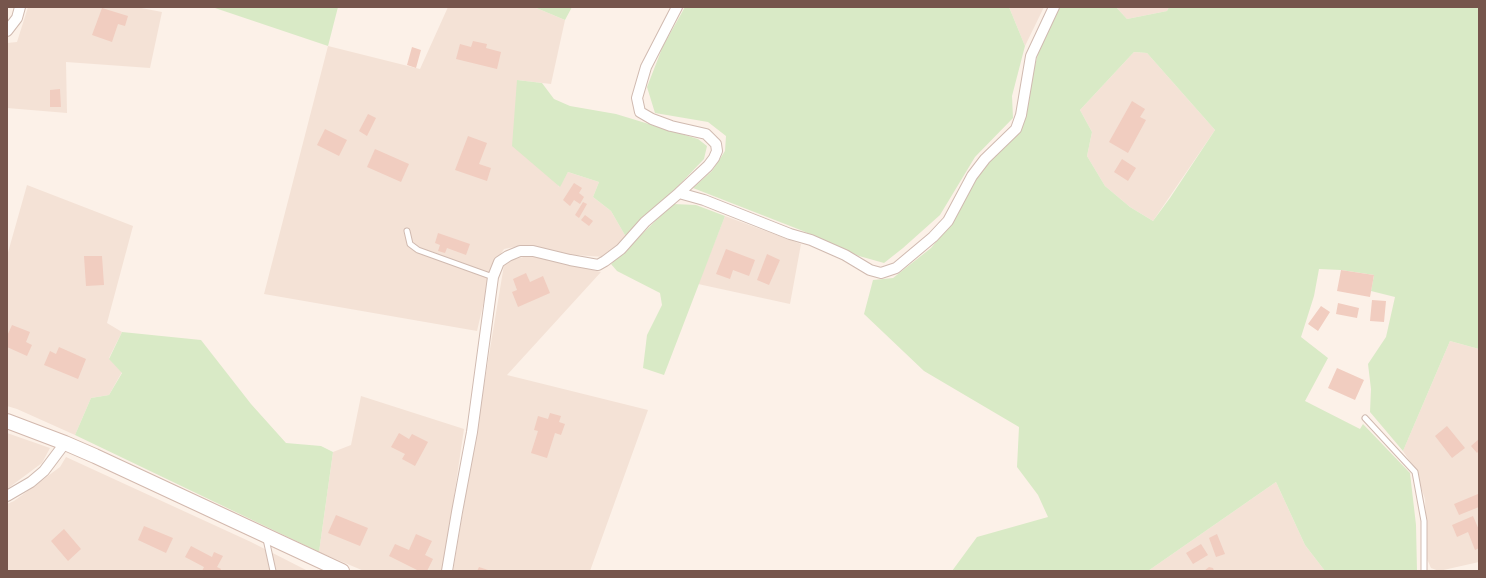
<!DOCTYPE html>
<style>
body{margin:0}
#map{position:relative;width:1486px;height:578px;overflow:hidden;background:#fcf1e8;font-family:Helvetica,sans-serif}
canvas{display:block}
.frame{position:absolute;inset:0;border:8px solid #76554c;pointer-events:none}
</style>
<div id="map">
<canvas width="1486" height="578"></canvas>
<div class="frame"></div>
</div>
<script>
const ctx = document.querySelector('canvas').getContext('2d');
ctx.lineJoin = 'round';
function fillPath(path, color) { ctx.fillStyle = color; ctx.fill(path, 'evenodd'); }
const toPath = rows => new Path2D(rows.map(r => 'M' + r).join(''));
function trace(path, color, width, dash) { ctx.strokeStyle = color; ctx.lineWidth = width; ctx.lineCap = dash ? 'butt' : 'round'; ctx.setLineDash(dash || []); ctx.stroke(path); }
fillPath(toPath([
 [28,7,136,7,162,12,150,68,66,62,67,113,7,108,7,43,17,42],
 [448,7,534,7,565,20,551,84,517,80,559,187,568,172,599,182,593,197,611,211,626,237,604,257,561,254,524,245,504,249,492,267,477,331,264,294,328,46,420,69],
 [1009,7,1044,7,1025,46],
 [1116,7,1169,7,1167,11,1127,19],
 [1134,52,1147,53,1215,130,1153,221,1130,207,1105,186,1087,156,1092,132,1080,110],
 [27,185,133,226,107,323,122,332,109,358,122,372,109,395,91,398,75,435,17,409,7,406,7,256],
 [725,216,801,244,790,304,698,284],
 [533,255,601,272,507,375,648,410,590,571,453,571,504,265,510,260],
 [1450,341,1479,349,1479,562,1439,571,1431,568,1427,559,1425,499,1415,469,1403,451],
 [361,396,464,429,443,571,364,571,319,552,333,452,351,445],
 [7,433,50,448,42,463,7,489],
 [66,457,251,542,308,571,7,571,7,504,14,501,60,467],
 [1276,482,1305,545,1325,571,1148,571]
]), '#f4e2d6');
fillPath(toPath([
 [216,7,338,7,328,46,215,8],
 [534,7,572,7,565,20],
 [685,7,1009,7,1025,46,1012,96,1013,118,975,157,940,215,903,248,884,263,859,256,803,231,693,188,712,171,725,151,726,136,708,122,655,113,647,87,663,46],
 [1060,7,1116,7,1127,19,1167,11,1169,7,1479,7,1479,349,1450,341,1403,451,1370,412,1371,389,1368,364,1386,337,1395,297,1371,291,1374,275,1341,270,1319,269,1314,296,1301,337,1328,358,1305,401,1360,429,1363,424,1410,473,1416,525,1417,571,1325,571,1305,545,1276,482,1148,571,952,571,977,537,1048,517,1038,495,1017,467,1019,427,924,371,864,314,873,280,893,278,931,248,950,225,978,173,1017,134,1039,50],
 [1134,52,1147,53,1215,130,1170,198,1153,221,1130,207,1105,186,1087,156,1092,132,1080,110],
 [517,80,542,83,554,99,570,106,616,114,698,139,707,146,704,159,682,182,626,237,611,211,593,197,599,182,568,172,560,187,512,146],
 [673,204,696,205,725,216,664,375,643,368,647,335,662,305,660,293,617,271,611,264],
 [122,332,201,340,251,404,286,443,321,446,333,452,319,552,75,435,91,398,109,395,122,373,109,359]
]), '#d9eac6');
fillPath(toPath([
 [102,8,128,16,125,26,118,24,112,42,92,35],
 [473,41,487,44,486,48,501,52,497,69,456,59,460,44,471,47],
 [412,47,421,50,416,68,407,65],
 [60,89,61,107,50,107,50,90],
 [1132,101,1145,109,1140,117,1146,120,1128,153,1109,142],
 [368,114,376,118,367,136,359,131],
 [325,129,347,140,339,156,317,145],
 [468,136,487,143,479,164,491,168,487,181,455,170],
 [375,149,409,164,401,182,367,167],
 [1122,159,1136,168,1128,181,1114,172],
 [574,183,582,188,579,193,584,197,580,204,574,200,570,206,563,200],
 [583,202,587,204,579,218,575,215],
 [585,215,593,221,589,226,581,220],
 [438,233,470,244,466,255,447,248,445,253,438,251,440,245,435,243],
 [726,249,755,260,749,276,733,270,730,279,716,274],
 [767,254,780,260,769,285,757,280],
 [84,256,102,256,104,285,86,286],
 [1341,270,1374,275,1370,297,1337,291],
 [526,273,530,282,543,276,550,293,518,307,512,292,517,290,513,279],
 [1372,300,1386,301,1384,322,1370,321],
 [1338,303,1359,308,1357,318,1336,314],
 [1321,306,1330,312,1318,331,1308,324],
 [12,325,30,332,26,342,32,345,27,356,7,347,7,336],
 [59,347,86,359,78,379,44,365,50,351,56,354],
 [1337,368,1364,380,1355,400,1328,388],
 [550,413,561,416,559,422,565,424,561,435,555,433,547,458,531,453,538,431,534,430,538,416,548,419],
 [1447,426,1465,448,1452,458,1435,436],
 [399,433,409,439,412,434,428,442,415,466,402,459,405,454,391,447],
 [1479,439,1479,451,1477,453,1471,446],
 [1478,494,1479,507,1459,515,1454,504],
 [336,515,368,528,360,546,328,533],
 [1473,516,1479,530,1479,548,1475,550,1468,532,1457,537,1452,525],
 [144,526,173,538,166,553,138,540],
 [64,529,81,549,68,561,51,541],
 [416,534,432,541,425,555,433,559,427,571,419,571,389,556,395,544,409,550],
 [1217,534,1225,554,1216,557,1209,538],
 [1201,544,1208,555,1193,564,1186,553],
 [191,546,212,557,214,552,223,556,217,567,221,569,220,571,202,571,204,567,185,557],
 [479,567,491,571,477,571],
 [1209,567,1213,568,1214,571,1204,571]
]), '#f1cdc0');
const lane = toPath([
 [407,231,410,244,418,250,493,277],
 [1365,418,1415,472,1424,521,1424,571],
 [266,539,273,571]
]);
const street = toPath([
 [677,7,646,67,637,98,640,112,652,119,671,126,706,134,716,144,717,151,714,158,708,166,679,193],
 [7,31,17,18,20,7],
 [7,496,31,482,44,471,65,443],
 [447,571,457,512,472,432,493,277,499,262,508,256,520,251,533,251,570,260,598,265,605,261,621,249,645,222,679,193,704,200,790,234,811,240,845,255,870,270,881,273,896,268,933,237,948,221,972,176,985,159,1016,129,1021,115,1031,56,1054,7]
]);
const secondary = toPath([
 [7,421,65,443,95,456,342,571]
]);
trace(lane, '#d0bab0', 7);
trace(street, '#d0bab0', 12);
trace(secondary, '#d3b9ae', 16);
trace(lane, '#fff', 5);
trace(street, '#fff', 10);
trace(secondary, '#fff', 14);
</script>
